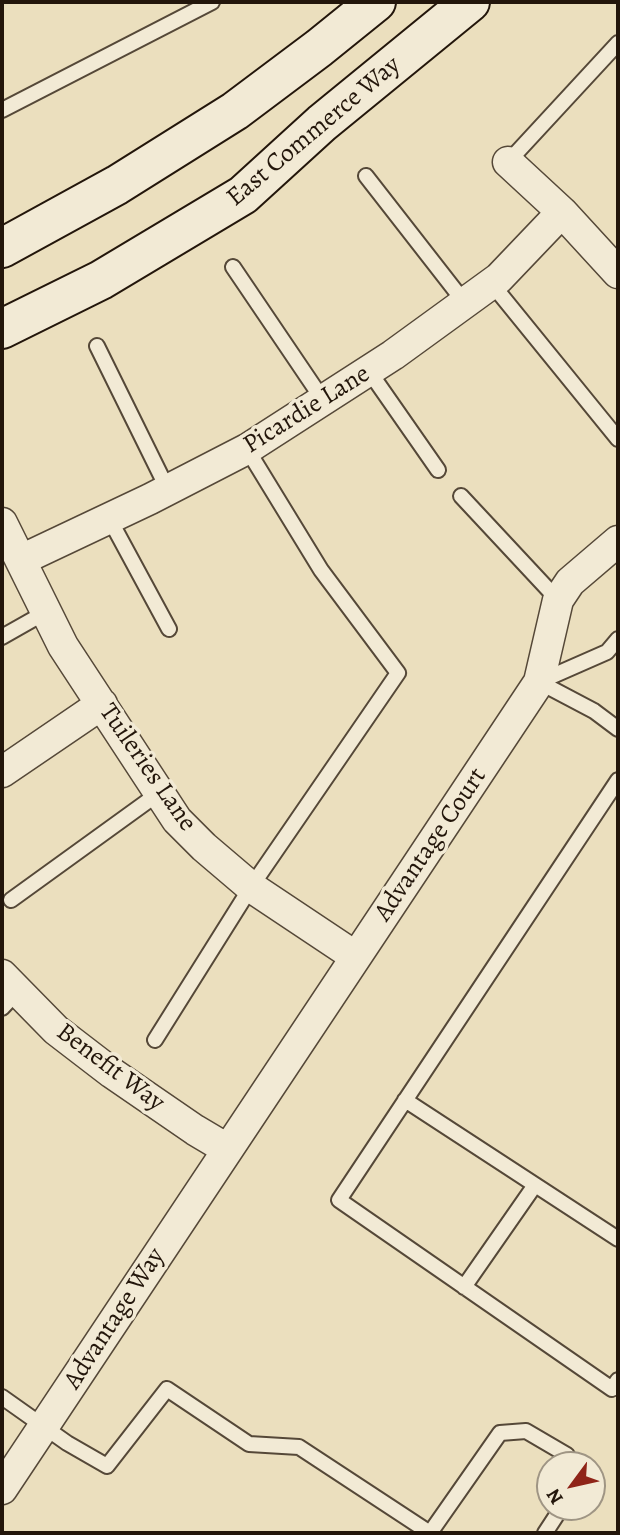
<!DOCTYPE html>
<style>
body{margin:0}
#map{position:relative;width:620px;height:1535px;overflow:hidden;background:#ebdfbe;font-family:Alegreya,serif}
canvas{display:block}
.frame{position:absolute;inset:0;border:4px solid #23160b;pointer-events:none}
.north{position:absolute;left:536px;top:1451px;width:70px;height:70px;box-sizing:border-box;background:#f2ead5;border:2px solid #9f9584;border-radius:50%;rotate:237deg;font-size:19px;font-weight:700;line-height:28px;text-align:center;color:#23160b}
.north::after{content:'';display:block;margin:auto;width:24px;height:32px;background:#8f2418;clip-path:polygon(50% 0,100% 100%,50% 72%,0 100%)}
</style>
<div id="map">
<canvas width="620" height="1535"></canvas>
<div class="frame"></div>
<div class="north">N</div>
</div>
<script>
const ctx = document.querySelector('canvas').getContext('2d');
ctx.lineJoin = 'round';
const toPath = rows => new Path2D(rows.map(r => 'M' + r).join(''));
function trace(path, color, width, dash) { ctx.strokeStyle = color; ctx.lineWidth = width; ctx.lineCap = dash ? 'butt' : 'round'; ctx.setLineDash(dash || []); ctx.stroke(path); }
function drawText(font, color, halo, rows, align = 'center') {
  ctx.font = font + ' Alegreya,serif'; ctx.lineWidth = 7; ctx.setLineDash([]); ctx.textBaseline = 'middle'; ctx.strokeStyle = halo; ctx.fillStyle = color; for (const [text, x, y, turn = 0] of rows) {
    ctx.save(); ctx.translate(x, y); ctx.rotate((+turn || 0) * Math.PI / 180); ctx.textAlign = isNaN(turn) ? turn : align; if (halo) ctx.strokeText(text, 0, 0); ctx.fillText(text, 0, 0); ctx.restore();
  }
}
const lane = toPath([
 [2,110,212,2],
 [508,162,618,43],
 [366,176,465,303],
 [233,267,323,400],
 [492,284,618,439],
 [97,346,168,490],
 [369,371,438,470],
 [461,496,558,600],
 [109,518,169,629],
 [2,637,46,612],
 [541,681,607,652,618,639],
 [539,682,594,711,618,729],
 [618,780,339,1200,612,1389,618,1380],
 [11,900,159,793],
 [2,1008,17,992],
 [155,1040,251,887,398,673,321,570,247,449],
 [405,1100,618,1239],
 [464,1287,535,1185],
 [2,1397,67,1443,107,1466,167,1389,249,1444,299,1447,430,1533],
 [430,1533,500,1433,526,1431,567,1455,571,1465],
 [545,1533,562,1507]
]);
const street = toPath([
 [508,162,562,212,618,273],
 [2,523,63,646,177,820,204,847,251,887,356,957],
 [21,560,150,499,247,449,393,355,499,278,562,212],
 [2,772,102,704],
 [2,975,56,1030,112,1073,195,1130,227,1149],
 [2,1489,539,682,558,600,570,582,618,541]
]);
const secondary = toPath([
 [2,248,117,185,235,111,319,48,376,2],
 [2,329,101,280,243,195,322,123,470,2]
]);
trace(lane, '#554838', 18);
trace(street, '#554838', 33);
trace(secondary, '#23160b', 42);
trace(lane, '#f2ead5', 14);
trace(street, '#f2ead5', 30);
trace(secondary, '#f2ead5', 38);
drawText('26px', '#23160b', '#f2ead5', [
 ["East Commerce Way",314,132,-40],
 ["Picardie Lane",307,410,-32],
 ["Tuileries Lane",147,768,55],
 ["Advantage Court",431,845,-56],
 ["Benefit Way",110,1068,37],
 ["Advantage Way",115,1319,-57]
]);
</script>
